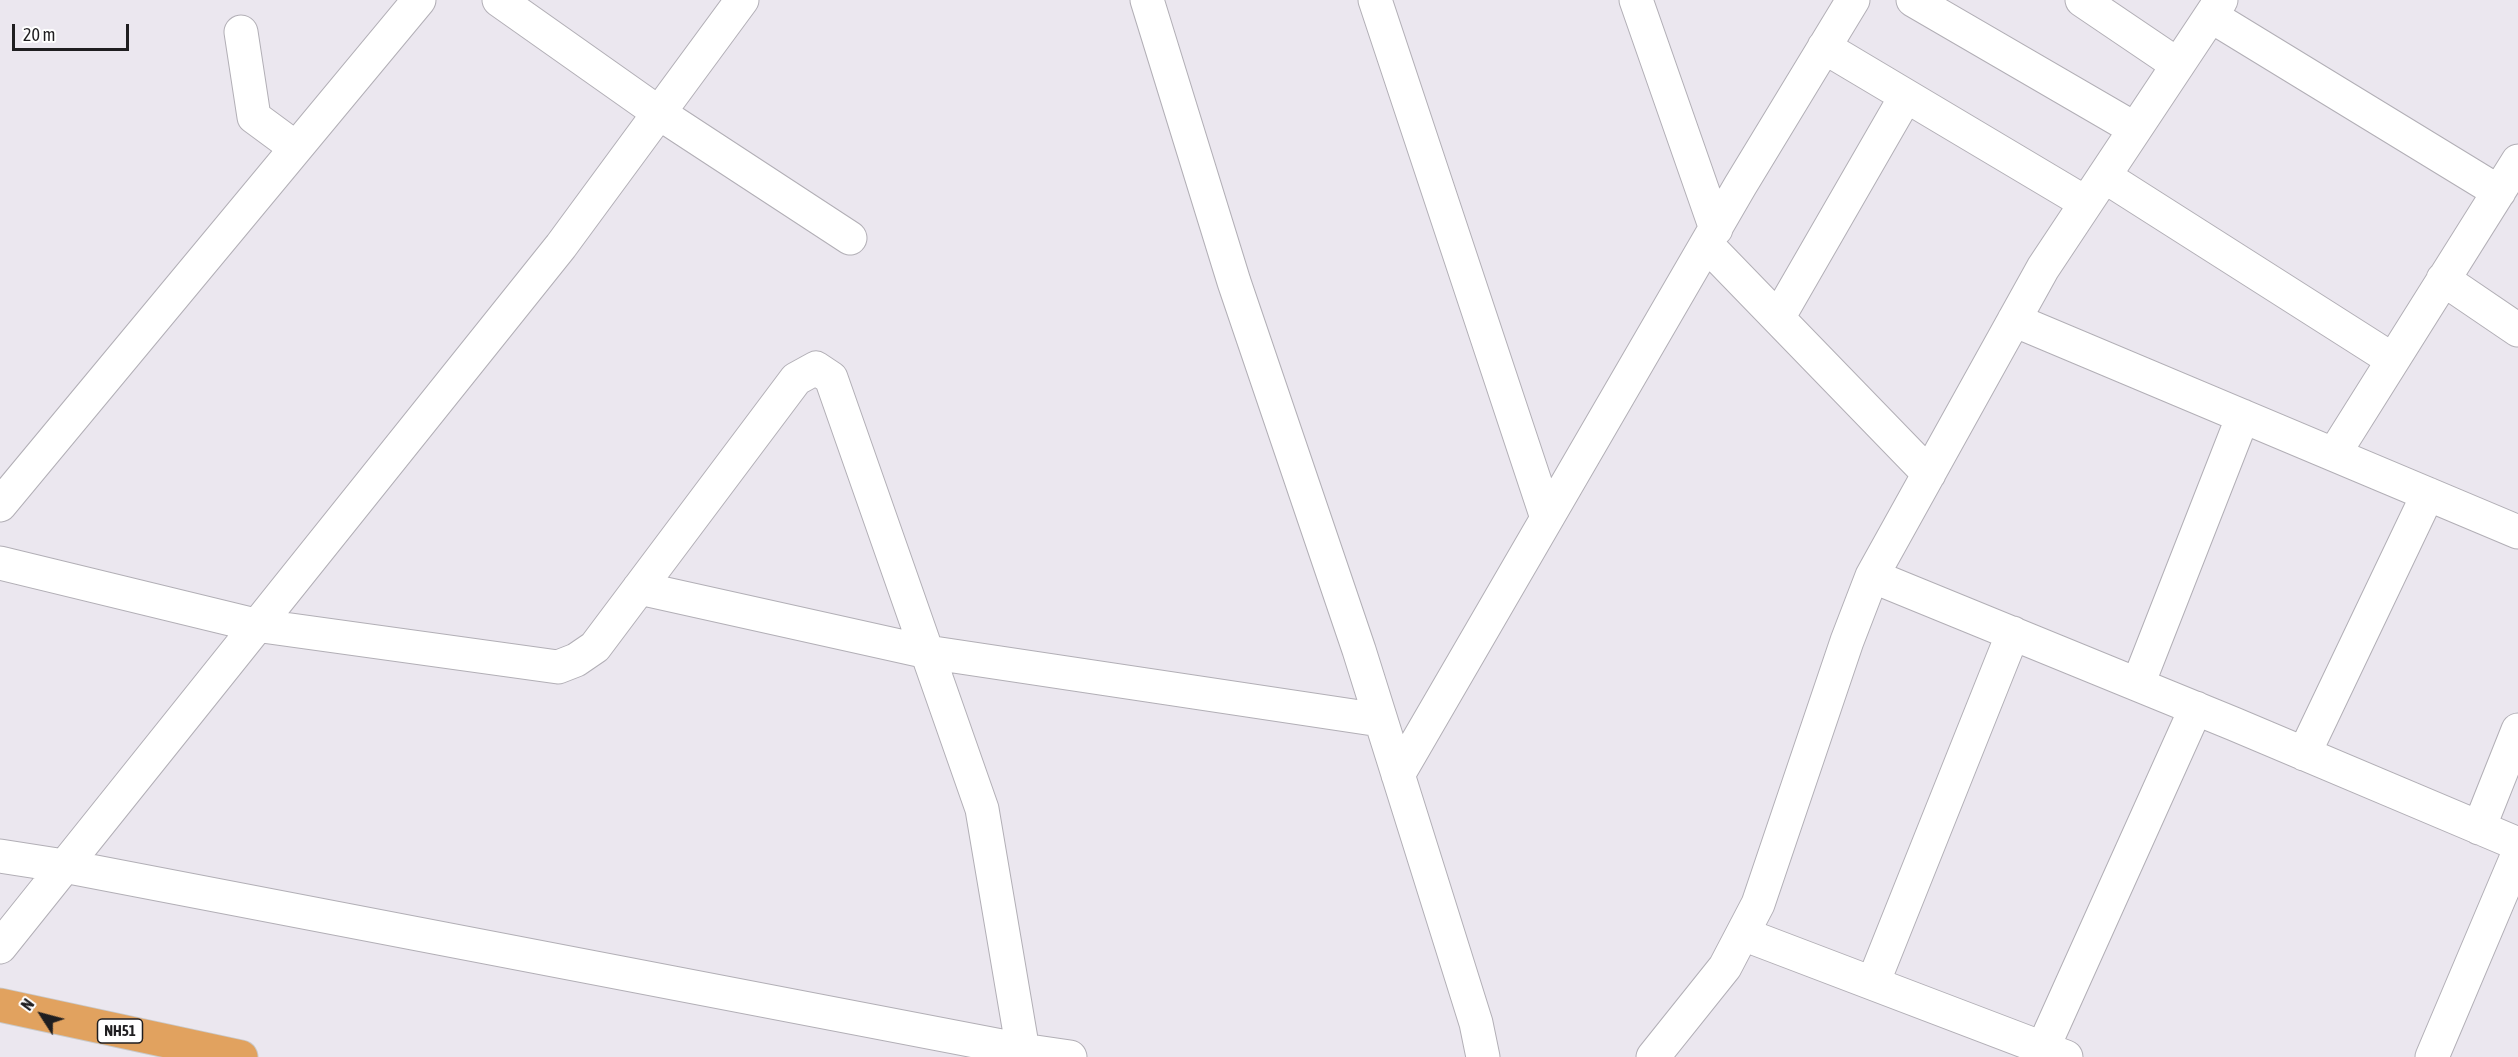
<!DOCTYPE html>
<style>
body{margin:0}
#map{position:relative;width:2518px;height:1057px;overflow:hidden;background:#ebe7ef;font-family:"Asap Condensed",sans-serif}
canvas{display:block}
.north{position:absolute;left:12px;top:985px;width:60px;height:60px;-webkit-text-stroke:4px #fff;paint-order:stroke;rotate:306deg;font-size:16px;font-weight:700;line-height:24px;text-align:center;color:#1f1e20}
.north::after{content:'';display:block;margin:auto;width:21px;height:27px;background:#1f1e20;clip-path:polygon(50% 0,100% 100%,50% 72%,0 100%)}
.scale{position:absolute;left:12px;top:24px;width:117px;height:27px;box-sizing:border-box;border:3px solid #1f1e20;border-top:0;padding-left:8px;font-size:18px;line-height:21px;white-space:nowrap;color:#1f1e20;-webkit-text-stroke:4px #fff;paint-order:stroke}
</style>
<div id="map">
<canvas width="2518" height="1057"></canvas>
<div class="north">N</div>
<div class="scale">20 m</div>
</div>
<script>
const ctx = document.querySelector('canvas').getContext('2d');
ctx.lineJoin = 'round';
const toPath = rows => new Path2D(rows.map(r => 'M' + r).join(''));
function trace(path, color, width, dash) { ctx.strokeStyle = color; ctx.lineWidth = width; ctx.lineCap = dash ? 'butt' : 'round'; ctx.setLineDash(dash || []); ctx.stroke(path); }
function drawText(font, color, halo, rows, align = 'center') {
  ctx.font = font + ' "Asap Condensed",sans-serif'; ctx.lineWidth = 6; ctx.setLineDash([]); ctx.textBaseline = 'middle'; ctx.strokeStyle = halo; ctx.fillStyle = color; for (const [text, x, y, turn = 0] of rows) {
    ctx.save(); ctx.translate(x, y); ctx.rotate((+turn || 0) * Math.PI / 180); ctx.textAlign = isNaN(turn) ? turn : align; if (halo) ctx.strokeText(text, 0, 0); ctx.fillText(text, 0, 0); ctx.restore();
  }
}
const street = toPath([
 [499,0,659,113,850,238],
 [1147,0,1234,282,1359,650,1476,1023,1483,1057],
 [1375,0,1547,518],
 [1636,0,1716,229],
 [1913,0,2135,129],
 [2082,0,2178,65],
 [2211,16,2499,192],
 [241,32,254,117,296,148],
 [1824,47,2086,203],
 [2104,176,2393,360],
 [1707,245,1929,474],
 [2443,279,2518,330],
 [1778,318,1906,96],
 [2014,320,2518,532],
 [2334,454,2518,161],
 [0,505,419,0],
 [0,563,255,625,558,667,576,660,595,647,796,379,816,368,831,378,982,809,1024,1057],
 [1872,576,2234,724,2518,844],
 [639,588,927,652,1380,720],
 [2138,684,2243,416],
 [2304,754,2428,494],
 [1398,775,1740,186,1853,0],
 [2479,828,2518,730],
 [0,856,64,866,1022,1050,1070,1057],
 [1743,934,2066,1057],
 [0,947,561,246,742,0],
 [1873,983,2013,633],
 [2043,1048,2196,708],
 [1653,1057,1725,967,1758,904,1847,641,1872,576,2043,268,2221,0],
 [2432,1057,2518,854]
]);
const highway = toPath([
 [0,1005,241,1057]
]);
trace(street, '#b2afb6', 35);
trace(highway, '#c9c9c9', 35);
trace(street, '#fff', 33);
trace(highway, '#e1a25f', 33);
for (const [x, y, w] of [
 [120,1031,45]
]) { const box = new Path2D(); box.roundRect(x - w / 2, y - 12, w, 24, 4.5); ctx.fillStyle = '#fff'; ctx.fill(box); trace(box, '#1f1e20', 1.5); }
drawText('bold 15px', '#1f1e20', null, [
 ["NH51",120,1031]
]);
</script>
